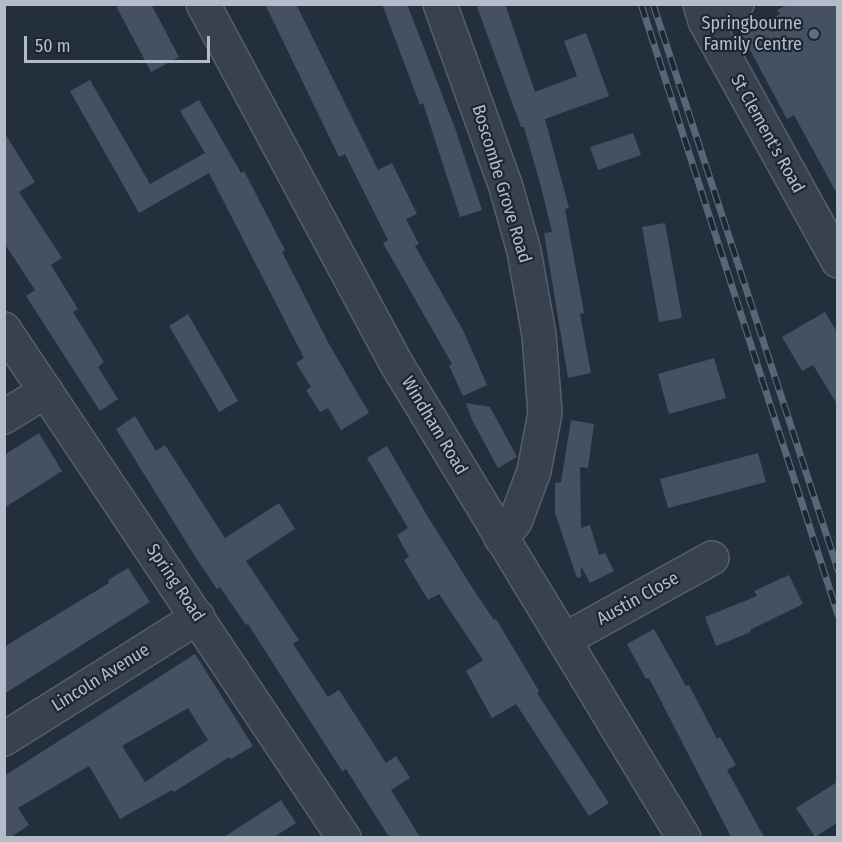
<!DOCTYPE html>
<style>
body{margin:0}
#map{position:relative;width:842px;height:842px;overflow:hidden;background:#242f3e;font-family:"Fira Sans Condensed",sans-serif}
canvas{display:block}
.frame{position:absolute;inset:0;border:6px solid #b4bcc9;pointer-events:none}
.scale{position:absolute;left:24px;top:36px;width:186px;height:27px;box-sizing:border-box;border:3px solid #b4bcc9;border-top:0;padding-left:8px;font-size:18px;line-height:21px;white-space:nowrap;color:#b4bcc9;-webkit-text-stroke:4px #1d2633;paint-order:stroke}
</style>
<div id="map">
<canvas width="842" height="842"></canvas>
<div class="frame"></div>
<div class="scale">50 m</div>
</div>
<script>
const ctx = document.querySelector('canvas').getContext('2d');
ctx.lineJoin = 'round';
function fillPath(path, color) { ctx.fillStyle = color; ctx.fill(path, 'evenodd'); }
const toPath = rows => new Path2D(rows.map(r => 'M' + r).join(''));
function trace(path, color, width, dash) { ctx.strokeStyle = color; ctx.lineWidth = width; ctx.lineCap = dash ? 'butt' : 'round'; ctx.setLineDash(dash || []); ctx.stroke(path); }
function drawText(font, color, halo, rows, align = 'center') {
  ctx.font = font + ' "Fira Sans Condensed",sans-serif'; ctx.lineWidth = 4.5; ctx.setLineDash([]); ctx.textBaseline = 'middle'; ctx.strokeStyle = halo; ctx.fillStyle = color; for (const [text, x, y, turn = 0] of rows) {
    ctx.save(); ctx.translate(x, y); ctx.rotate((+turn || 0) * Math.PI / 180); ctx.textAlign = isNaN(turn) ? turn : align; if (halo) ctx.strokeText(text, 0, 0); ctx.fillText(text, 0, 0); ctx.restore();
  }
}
fillPath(toPath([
 [115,4,151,4,179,57,151,72],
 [265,4,296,4,378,170,392,163,417,214,406,219,419,244,415,246,464,332,487,385,463,396,449,366,452,364,383,243,388,240,345,154,339,157],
 [382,4,407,4,455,128,482,210,460,217,423,103,420,105],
 [476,4,505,4,535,92,577,76,564,41,586,33,609,96,545,119,569,208,565,209,584,313,580,314,591,373,568,378,544,233,552,232,540,183,524,127,521,127],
 [788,4,837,4,837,194,794,115,787,119,742,35,780,14,777,10],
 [90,80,150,184,205,153,180,111,199,100,241,173,244,171,285,250,282,252,329,344,369,413,341,430,328,408,320,412,306,390,311,387,296,363,304,358,209,173,139,213,70,91],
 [4,132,35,182,19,192,62,258,51,265,78,309,73,312,104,362,98,367,118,399,100,411,26,296,35,290,4,243],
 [633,133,641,155,598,170,590,147],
 [665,223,682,318,659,322,642,227],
 [825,312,837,332,837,404,813,365,802,371,782,337],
 [188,314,238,401,219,412,169,326],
 [714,358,726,398,669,414,658,374],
 [466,403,490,407,517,457,498,468,472,420],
 [135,416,156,451,165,445,225,538,279,503,295,529,246,561,299,640,293,644,328,697,339,690,386,763,396,756,410,778,391,790,420,837,389,837,346,769,342,771,248,624,246,625,220,587,217,589,196,558,116,429],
 [571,420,594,424,588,468,580,467,581,528,590,525,599,555,605,553,614,571,590,583,581,566,581,577,577,578,555,513,555,483,561,482],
 [39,433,62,471,4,508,4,455],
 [387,446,428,517,475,592,494,620,496,619,539,691,537,693,609,803,589,816,516,704,492,718,466,671,483,660,439,594,428,600,404,560,409,557,397,535,408,528,367,458],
 [758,453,766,482,668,508,660,479],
 [128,568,150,602,4,694,4,647,109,583,108,580],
 [789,575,803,604,750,630,751,632,716,646,705,617,757,596,754,591],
 [654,629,686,686,689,685,717,739,720,737,736,765,727,770,764,837,731,837,649,678,646,679,627,644],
 [195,654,253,746,231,759,229,757,174,792,172,790,120,819,89,766,18,808,29,825,11,837,4,837,4,776],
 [188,708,208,740,145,782,122,746],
 [837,782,837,823,815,837,796,808],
 [281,800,296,823,274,837,224,837]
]), '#455162');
const minor = toPath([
 [203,4,396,363,684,838],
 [440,4,506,187,524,251,539,335,545,413,534,471,515,522,501,538],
 [700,4,705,21,838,261],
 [705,21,737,4],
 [4,329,344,838],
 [4,417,46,391],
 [564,640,712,558],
 [4,739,198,617]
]);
trace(minor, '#565f6c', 36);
trace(minor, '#38414e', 33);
const rail = toPath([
 [641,4,838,615],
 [653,4,838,570]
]);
trace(rail, '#5a6575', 7);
trace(rail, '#1d2633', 4.5, [14]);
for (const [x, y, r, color] of [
 [814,34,6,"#5c6f8a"]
]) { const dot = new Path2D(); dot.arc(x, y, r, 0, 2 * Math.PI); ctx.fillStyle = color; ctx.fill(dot); trace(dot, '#1d2633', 2); }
drawText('18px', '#b4bcc9', '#1d2633', [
 ["Springbourne",802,24],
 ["Family Centre",802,45]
], 'right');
drawText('18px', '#b4bcc9', '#1d2633', [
 ["St Clement's Road",767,134,61],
 ["Boscombe Grove Road",501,184,73],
 ["Windham Road",434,426,59],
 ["Spring Road",175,583,56],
 ["Austin Close",638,599,-29],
 ["Lincoln Avenue",101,678,-32]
]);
</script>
